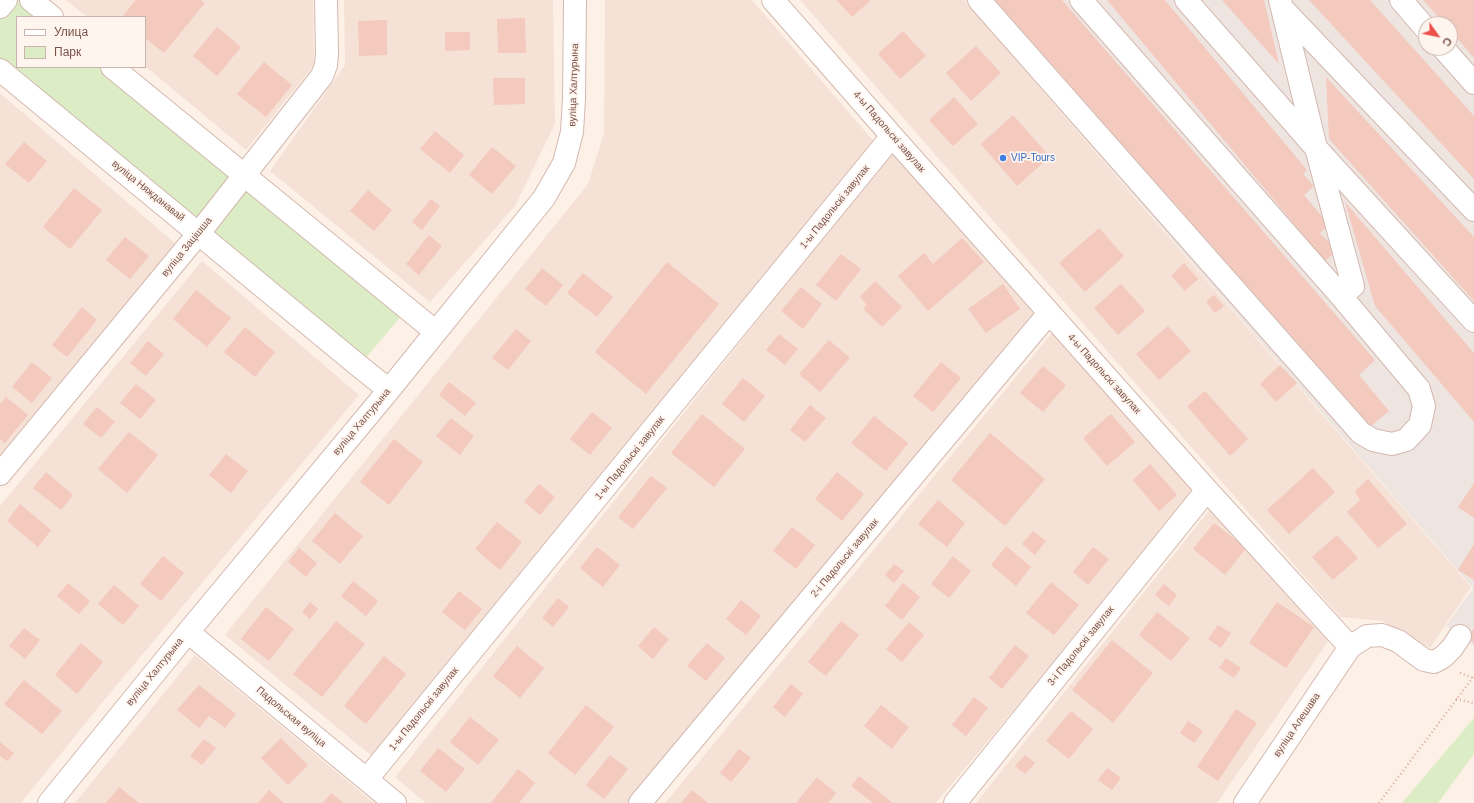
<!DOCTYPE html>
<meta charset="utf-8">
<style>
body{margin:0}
#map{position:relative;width:1474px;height:803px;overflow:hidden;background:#fdf1e7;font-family:Arial,sans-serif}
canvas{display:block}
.legend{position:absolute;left:16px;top:16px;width:130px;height:52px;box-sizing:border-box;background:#fff5ef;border:1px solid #c9b4ad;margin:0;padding:5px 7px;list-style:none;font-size:12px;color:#79524a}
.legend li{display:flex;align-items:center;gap:8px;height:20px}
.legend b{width:20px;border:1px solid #c9b4ad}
.north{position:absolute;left:1418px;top:16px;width:40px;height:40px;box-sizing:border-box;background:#fff5ef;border:1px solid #c9b4ad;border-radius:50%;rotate:123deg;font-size:11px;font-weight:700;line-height:16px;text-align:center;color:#79524a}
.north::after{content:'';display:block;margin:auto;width:14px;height:18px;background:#ec4e48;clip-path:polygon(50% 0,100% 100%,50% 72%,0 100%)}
</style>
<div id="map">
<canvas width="1474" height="803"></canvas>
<ul class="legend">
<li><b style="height:5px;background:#fff"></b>Улица</li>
<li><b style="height:11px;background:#dcecc4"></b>Парк</li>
</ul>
<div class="north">С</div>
</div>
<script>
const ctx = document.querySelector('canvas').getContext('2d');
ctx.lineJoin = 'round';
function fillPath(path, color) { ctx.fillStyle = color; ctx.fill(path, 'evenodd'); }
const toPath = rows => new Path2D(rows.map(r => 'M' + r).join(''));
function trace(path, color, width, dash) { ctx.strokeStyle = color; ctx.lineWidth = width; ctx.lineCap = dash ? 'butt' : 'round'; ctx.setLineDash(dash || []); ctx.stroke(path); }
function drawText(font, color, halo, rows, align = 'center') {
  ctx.font = font + ' Arial,sans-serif'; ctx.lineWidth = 3.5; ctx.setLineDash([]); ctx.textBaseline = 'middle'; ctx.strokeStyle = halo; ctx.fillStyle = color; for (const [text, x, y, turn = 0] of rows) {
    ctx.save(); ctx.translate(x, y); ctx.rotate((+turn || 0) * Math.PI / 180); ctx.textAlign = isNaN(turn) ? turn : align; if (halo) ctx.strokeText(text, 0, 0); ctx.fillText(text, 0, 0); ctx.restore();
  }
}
fillPath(toPath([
 [66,0,313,0,314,65,246,150,145,66,145,17,87,17],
 [344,0,553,0,555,124,515,206,430,302,270,171,345,65],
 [605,0,752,0,875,143,373,757,225,635,588,184,604,133],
 [800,0,964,0,1471,587,1430,648,1383,621,1340,617],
 [0,93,177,245,0,456],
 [891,152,1033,313,627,803,426,803,395,777],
 [202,261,359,395,101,704,21,803,0,803,0,506],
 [1052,333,1195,493,936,803,665,803],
 [1211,508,1329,640,1217,803,976,803],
 [195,655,374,803,75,803]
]), '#f5e1d5');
fillPath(toPath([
 [965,0,1474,0,1474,646,1446,626,1473,588],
 [1426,24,1450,24,1450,48,1426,48]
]), '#eee5e1');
fillPath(toPath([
 [0,0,31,0,52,17,17,17,17,67,112,67,407,309,359,366,0,70],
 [1474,718,1474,754,1438,803,1402,803]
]), '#dcecc4');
fillPath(toPath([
 [136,0,201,0,205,3,164,53,145,38,145,17,122,17],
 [837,0,871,0,852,17],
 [995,0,1062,0,1375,360,1359,375,1389,411,1371,426],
 [1107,0,1165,0,1307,170,1303,174,1314,186,1304,195,1329,225,1320,233,1337,251,1325,261],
 [1222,0,1264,0,1279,64],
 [1309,0,1370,0,1474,116,1474,179],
 [1423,0,1474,0,1474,58,1450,30,1450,24,1445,24],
 [525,18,526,53,498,53,497,19],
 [387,20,387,55,359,56,358,21],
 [217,27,241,47,217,76,193,56],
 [903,31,926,56,900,79,878,54],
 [445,32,470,32,470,50,445,51],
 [976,46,1001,73,971,101,946,73],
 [264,62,292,85,266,117,237,94],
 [1326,77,1474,237,1474,301,1329,139],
 [493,78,525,78,525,104,494,105],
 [954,97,978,124,953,146,929,120],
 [1013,115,1050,157,1017,186,981,144],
 [435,131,464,155,450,173,420,149],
 [24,142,47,161,29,183,5,164],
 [492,147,516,166,492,194,469,175],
 [74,188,102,210,70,249,43,227],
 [368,190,392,210,374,231,350,211],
 [431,199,440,206,422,230,412,222],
 [1345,202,1474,353,1474,422,1375,306],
 [1099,228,1124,256,1085,292,1059,263],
 [429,235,442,246,419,275,406,264],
 [125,237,149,256,130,279,106,260],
 [962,238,984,262,928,311,898,276,924,253,933,264],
 [841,254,861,269,836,301,816,285],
 [667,262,719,304,646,394,595,352],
 [1184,263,1198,279,1185,291,1171,276],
 [542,268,563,285,546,306,525,289],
 [583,273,613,297,597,317,567,293],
 [875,281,902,307,882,327,863,309,867,305,860,297],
 [1003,284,1020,309,986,333,968,309],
 [1121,284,1145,311,1118,335,1094,308],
 [801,287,822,304,803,329,781,311],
 [196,290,231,318,207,347,173,319],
 [1214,295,1224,306,1215,313,1206,302],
 [82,307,97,320,67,357,52,345],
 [1168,326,1191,351,1159,380,1136,354],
 [245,327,275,352,255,377,224,352],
 [516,329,531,341,508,370,492,358],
 [779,334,798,349,785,365,766,350],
 [829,340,850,358,820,392,799,374],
 [148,341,164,354,146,376,130,363],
 [32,362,52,378,32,403,12,387],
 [941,362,961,378,933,412,913,396],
 [1280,365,1297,383,1276,402,1260,384],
 [1043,366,1066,385,1043,412,1020,393],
 [743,378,765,396,744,422,722,404],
 [449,382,476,403,465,416,439,395],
 [136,384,156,400,140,419,120,403],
 [1205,391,1248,439,1230,456,1187,406],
 [6,397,28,415,5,443,0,439,0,404],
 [810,405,826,418,805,442,790,430],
 [97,407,115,422,101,438,83,424],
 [592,412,612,428,590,455,570,439],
 [702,414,745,449,714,487,671,453],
 [1111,414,1135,442,1107,466,1083,438],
 [874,416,908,443,886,471,851,443],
 [451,418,474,436,460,455,436,436],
 [129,432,158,455,127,493,98,469],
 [990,433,1045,479,1005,526,951,480],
 [394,439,423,462,389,505,360,482],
 [226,454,248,471,231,493,209,475],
 [1150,464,1177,495,1159,511,1133,480],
 [1313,468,1335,492,1289,534,1267,510],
 [46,472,73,495,61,510,33,488],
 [837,472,864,494,842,521,815,499],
 [651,476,667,488,633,529,618,517],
 [1368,479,1407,524,1378,548,1347,512,1360,500,1355,491],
 [1474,483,1474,518,1458,507],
 [539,484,555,497,540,515,524,502],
 [938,500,965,523,947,547,918,524],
 [20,504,51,530,38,547,7,521],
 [335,513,363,536,340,564,312,541],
 [497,522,522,542,500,570,475,549],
 [1214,523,1246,548,1225,575,1193,549],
 [792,527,815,545,796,569,773,551],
 [1033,531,1046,541,1035,555,1022,544],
 [1337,535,1358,558,1333,580,1312,557],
 [1474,544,1474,580,1458,570],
 [1006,546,1031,567,1016,586,991,565],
 [597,547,620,565,603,587,580,568],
 [1093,547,1109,559,1088,585,1073,572],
 [299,548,317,563,306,577,288,562],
 [163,556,184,573,161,601,140,584],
 [953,556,971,571,949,598,931,584],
 [894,564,904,571,894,583,885,575],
 [353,581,378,601,366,616,341,596],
 [1051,582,1079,605,1054,635,1026,613],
 [68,583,90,601,79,614,57,596],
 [903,583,920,597,902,620,885,606],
 [1164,584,1177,595,1169,606,1155,595],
 [114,585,139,606,123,625,98,604],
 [459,591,482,609,465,630,442,612],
 [558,598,569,607,553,627,542,618],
 [741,600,761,616,746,635,726,619],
 [310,602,318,609,310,619,302,612],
 [1277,602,1314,627,1286,668,1249,643],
 [266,607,294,629,269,661,241,639],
 [1157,612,1190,638,1171,661,1139,635],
 [336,621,365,644,322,697,293,674],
 [841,621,859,635,826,676,808,662],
 [909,622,924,635,902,662,886,649],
 [1218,625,1231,633,1221,648,1208,639],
 [654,627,669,639,653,659,638,646],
 [24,628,40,640,25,659,9,646],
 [1474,628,1474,643,1467,638],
 [1112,640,1153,673,1113,723,1072,690],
 [81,643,103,662,77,694,55,675],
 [707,643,725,658,706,681,687,666],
 [1015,645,1029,656,1002,689,989,678],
 [517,646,544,668,520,698,493,676],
 [384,656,406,674,366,724,344,706],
 [1226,658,1241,668,1234,678,1219,668],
 [24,680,62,711,42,734,4,704],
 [791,684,803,694,785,717,773,707],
 [199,685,236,714,225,728,209,716,199,728,177,710],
 [974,697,988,708,966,736,952,725],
 [586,705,614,727,575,775,548,753],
 [881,705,909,727,892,749,864,726],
 [1236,709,1257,723,1218,781,1197,767],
 [1071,711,1093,729,1069,759,1046,741],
 [470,717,499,740,478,765,450,742],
 [1188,721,1203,731,1194,743,1180,733],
 [281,738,308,765,288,785,261,758],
 [204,739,216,748,202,765,190,756],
 [0,742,14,753,7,761,0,756],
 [438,748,465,769,446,792,420,771],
 [739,749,751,758,731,782,720,773],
 [610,755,628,769,604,799,586,785],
 [1025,755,1035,763,1025,774,1015,766],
 [1107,768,1121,778,1112,790,1098,780],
 [518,769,535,783,519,803,491,803],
 [859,776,893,803,873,803,851,786],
 [817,777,836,793,828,803,796,803],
 [119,787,139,803,106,803],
 [269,790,284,803,258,803],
 [692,790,707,802,706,803,681,803],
 [331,793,344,803,323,803]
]), '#f4c9be');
const minor = toPath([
 [31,0,52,17],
 [773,0,892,136,1207,490,1350,647],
 [979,0,1361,433,1373,440,1392,444,1406,440,1420,425,1424,406,1419,389,1341,296,1081,0],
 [1186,0,1316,148,1474,321],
 [1280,0,1316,148,1353,286,1341,296],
 [1401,0,1426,29],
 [0,7,6,0],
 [1282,8,1474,210],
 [1443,48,1474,83],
 [112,67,436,332],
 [0,70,359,366,389,390],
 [0,474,199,233,322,76,326,65,327,54,326,0],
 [188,632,395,803],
 [367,779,892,136],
 [49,803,188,632,389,390,544,198,564,163,572,132,574,99,575,0],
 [640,803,1049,313],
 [955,803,1207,490],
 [1245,803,1350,647,1367,636,1382,635,1398,641,1424,660,1434,662,1443,657,1452,648,1460,636]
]);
trace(minor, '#d3b8af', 24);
trace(toPath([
 [1460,673,1473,678],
 [1456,699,1474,703],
 [1379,803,1474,676]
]), '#d9aca0', 2.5, [1, 3]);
trace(minor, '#fff', 22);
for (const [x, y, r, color] of [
 [1003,158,4,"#3f7fe0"]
]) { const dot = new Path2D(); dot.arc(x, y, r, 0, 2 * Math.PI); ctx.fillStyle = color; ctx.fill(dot); trace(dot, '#fff5ef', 1.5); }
drawText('10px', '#79524a', '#fff5ef', [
 ["вуліца Халтурына",574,85,-88],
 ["4-ы Падольскі завулак",889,132,49],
 ["вуліца Няжданавай",148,191,39],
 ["1-ы Падольскі завулак",835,207,-51],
 ["вуліца Зацішша",187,247,-51],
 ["4-ы Падольскі завулак",1104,374,48],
 ["вуліца Халтурына",362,422,-50],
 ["1-ы Падольскі завулак",630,458,-51],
 ["2-і Падольскі завулак",845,558,-50],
 ["3-і Падольскі завулак",1081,646,-51],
 ["вуліца Халтурына",155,672,-51],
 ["1-ы Падольскі завулак",424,709,-51],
 ["Падольская вуліца",291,717,40],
 ["вуліца Алешава",1297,725,-56]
]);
drawText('10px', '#366cbe', '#fff5ef', [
 ["VIP-Tours",1011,158]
], 'left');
</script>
